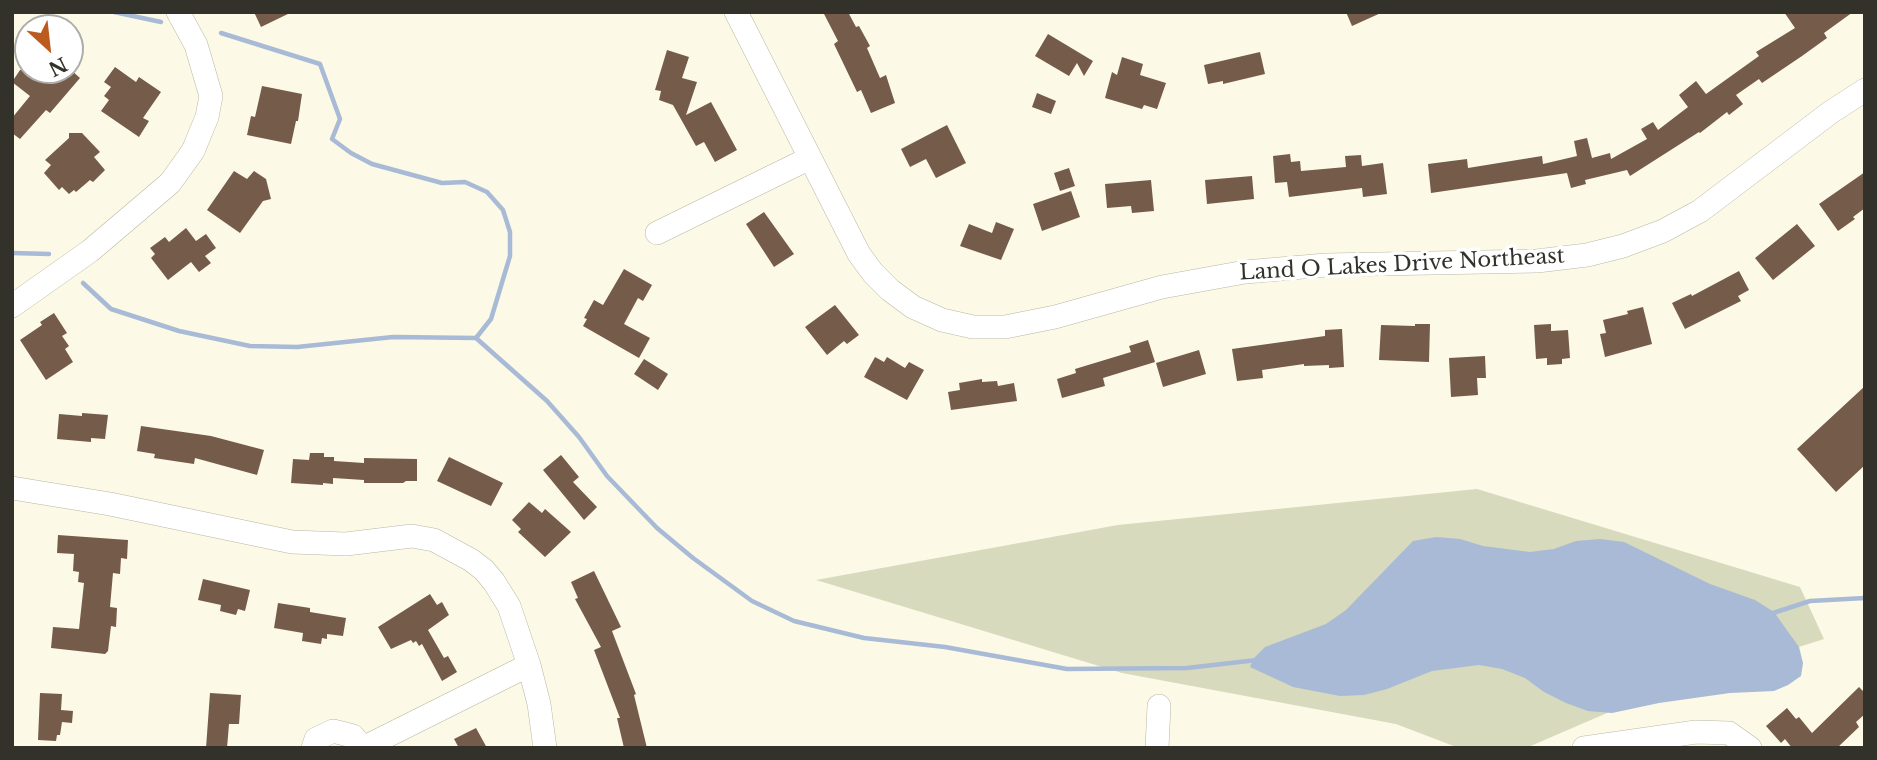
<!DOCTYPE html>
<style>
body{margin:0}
#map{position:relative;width:1877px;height:760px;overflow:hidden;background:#fcf9e6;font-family:"Libre Baskerville",serif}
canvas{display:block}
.frame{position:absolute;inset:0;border:14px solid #32312a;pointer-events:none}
.north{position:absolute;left:14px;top:14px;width:70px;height:70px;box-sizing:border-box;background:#fff;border:2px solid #adadaa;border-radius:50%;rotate:153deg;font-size:19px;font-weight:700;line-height:28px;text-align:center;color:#32312a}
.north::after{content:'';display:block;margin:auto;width:24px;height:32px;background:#bc5b1d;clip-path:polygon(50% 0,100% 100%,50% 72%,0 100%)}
</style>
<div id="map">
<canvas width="1877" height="760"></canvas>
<div class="frame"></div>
<div class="north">N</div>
</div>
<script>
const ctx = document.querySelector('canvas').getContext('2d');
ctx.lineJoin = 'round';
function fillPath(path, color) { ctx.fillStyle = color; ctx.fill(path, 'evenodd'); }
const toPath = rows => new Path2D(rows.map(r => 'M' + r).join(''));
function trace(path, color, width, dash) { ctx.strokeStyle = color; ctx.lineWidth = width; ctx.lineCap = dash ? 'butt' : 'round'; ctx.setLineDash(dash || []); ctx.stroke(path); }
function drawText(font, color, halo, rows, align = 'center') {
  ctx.font = font + ' "Libre Baskerville",serif'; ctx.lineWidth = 7; ctx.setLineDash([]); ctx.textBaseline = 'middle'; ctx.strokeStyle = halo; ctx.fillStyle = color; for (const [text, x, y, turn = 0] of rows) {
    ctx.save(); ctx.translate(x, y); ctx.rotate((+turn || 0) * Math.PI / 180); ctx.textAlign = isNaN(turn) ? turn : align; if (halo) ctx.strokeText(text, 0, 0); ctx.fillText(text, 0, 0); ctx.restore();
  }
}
fillPath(toPath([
 [1477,489,1800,587,1824,639,1651,694,1526,748,1459,748,1396,724,1122,673,816,580,1118,525]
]), '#d7dabc');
fillPath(toPath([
 [1436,537,1460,539,1483,546,1530,552,1554,549,1576,541,1600,539,1624,542,1710,584,1755,600,1774,612,1799,647,1803,663,1801,676,1788,685,1774,691,1730,693,1659,703,1612,713,1588,711,1566,703,1544,692,1525,678,1502,669,1479,665,1432,671,1387,689,1364,695,1340,696,1293,687,1250,667,1254,658,1265,647,1326,624,1346,610,1413,541]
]), '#a8bad5');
trace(toPath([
 [114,12,161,22],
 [221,33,320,64,340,119,332,139,351,153,372,164,442,183,465,182,487,192,503,210,510,232,510,256,491,319,476,338],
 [12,253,49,254],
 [83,283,111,309,179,331,250,346,297,347,393,337,476,338,547,401,579,437,607,476,657,528,693,558,752,601,794,621,864,638,945,647,1067,669,1187,668,1257,660],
 [1770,614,1810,601,1865,598]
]), '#a8bad5', 4.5);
fillPath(toPath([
 [254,12,292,12,261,27],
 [823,12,848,12,856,27,859,26,870,46,867,48,880,78,886,75,895,103,871,113,861,90,857,92,834,44,838,41],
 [1346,12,1383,12,1352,26],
 [1784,12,1853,12,1824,33,1827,38,1802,56,1762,83,1759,79,1736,95,1743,104,1729,115,1727,112,1700,133,1699,132,1630,176,1627,170,1585,180,1586,184,1571,188,1567,173,1431,193,1428,164,1467,159,1468,168,1542,156,1543,164,1577,156,1574,141,1587,138,1592,158,1610,153,1611,159,1647,139,1641,129,1653,122,1658,130,1688,107,1679,95,1696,81,1706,94,1759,56,1756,52,1795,28],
 [1048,34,1093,61,1084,76,1077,63,1069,76,1035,56],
 [667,50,689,57,682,78,697,82,686,115,711,102,737,150,715,162,704,142,696,146,673,105,659,100,661,91,655,90],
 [1260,52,1265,74,1223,84,1223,81,1208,84,1204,65],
 [1122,57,1143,64,1140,75,1166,83,1157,109,1144,105,1142,109,1105,98,1112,72,1117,75],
 [115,67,136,82,139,77,161,92,143,118,149,121,139,137,101,111,109,100,104,96,111,87,104,82],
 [20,70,71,70,80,78,50,113,46,110,20,139,12,133,12,118,30,96,12,82],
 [262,86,302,94,298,121,296,121,291,144,247,135,251,116,255,117],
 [1037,93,1056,101,1051,114,1032,107],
 [947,125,966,163,936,178,926,159,910,167,901,149],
 [69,133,82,133,100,152,94,157,105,170,93,182,90,180,76,192,74,190,69,194,62,187,59,190,44,173,51,165,45,160,69,138],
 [1290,154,1291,162,1300,161,1301,171,1346,167,1345,156,1361,155,1362,166,1383,163,1387,194,1363,197,1362,188,1289,197,1287,182,1275,183,1273,156],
 [1069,168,1075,186,1060,191,1054,173],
 [234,171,247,179,254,171,266,179,271,199,263,201,240,233,207,210],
 [1865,172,1865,208,1853,217,1855,219,1838,231,1819,204],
 [1252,176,1254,199,1207,204,1205,180],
 [1151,180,1154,211,1132,213,1131,206,1107,208,1105,184],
 [1071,191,1080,217,1042,231,1033,204],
 [764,212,794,254,774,267,746,224],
 [996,222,1014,229,1001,260,960,246,969,224,992,233],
 [1797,224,1815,246,1773,280,1755,258],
 [186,228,196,241,206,234,216,248,205,256,211,263,199,272,191,262,168,280,151,258,155,254,150,248,165,237,169,242],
 [624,269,652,285,643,301,638,298,624,324,650,338,639,358,583,326,587,319,584,318,594,300,603,305],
 [1739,271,1749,290,1738,296,1741,301,1685,329,1672,303,1691,294,1692,296],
 [835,305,859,335,847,344,844,341,827,355,805,327],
 [1643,307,1652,344,1605,357,1600,334,1606,333,1603,320,1628,314,1627,311],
 [54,313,67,333,62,336,69,346,65,349,73,362,46,380,20,340,42,325,40,322],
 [1415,324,1430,324,1429,362,1379,360,1381,325,1415,326],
 [1551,324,1551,331,1568,330,1570,358,1562,359,1562,364,1547,365,1547,358,1536,359,1534,325],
 [1342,329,1344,367,1329,368,1329,365,1304,366,1304,364,1262,370,1263,378,1237,381,1232,349,1325,336,1325,330],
 [1148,340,1155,362,1103,378,1105,386,1062,398,1057,379,1076,373,1075,369,1131,352,1129,346],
 [1199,350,1206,374,1163,387,1156,363],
 [1485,356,1486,378,1477,378,1478,395,1451,397,1449,358],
 [875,357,884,362,887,357,905,368,909,362,924,370,907,400,864,377],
 [644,359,668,374,658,390,634,374],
 [982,379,982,382,997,381,998,386,1014,383,1017,401,951,410,948,392,960,390,959,383],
 [1865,386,1865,465,1836,492,1797,449],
 [82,413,108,415,105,439,91,438,91,442,57,439,59,414,82,416],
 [141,426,211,436,264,450,257,475,195,458,194,464,154,458,155,454,137,451],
 [310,453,324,453,324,457,334,457,334,461,364,463,364,458,417,459,417,481,406,481,403,483,364,483,364,480,333,478,333,484,323,483,323,485,291,483,293,459,309,460],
 [561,455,579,477,573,482,597,507,584,520,543,470],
 [449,457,503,483,491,506,437,481],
 [529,502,542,513,545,509,571,532,545,557,518,532,521,529,512,520],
 [58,535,128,540,127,559,121,558,120,574,113,573,110,607,117,608,116,627,111,626,108,651,105,654,51,648,53,627,79,629,84,583,78,582,79,572,73,571,74,554,57,553],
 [594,571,621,627,612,631,636,694,634,695,647,748,624,748,617,718,620,718,594,650,601,647,575,599,578,598,571,582],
 [203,579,250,590,245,611,238,609,236,615,220,611,221,605,198,600],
 [430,594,437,605,442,602,449,615,428,630,444,658,448,656,457,672,442,681,422,644,419,646,416,641,413,643,411,640,391,649,378,627],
 [278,603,310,608,310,612,346,618,343,636,327,634,327,639,322,638,321,644,302,641,303,633,274,628],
 [1859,687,1865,693,1865,714,1856,722,1859,727,1837,748,1792,748,1785,739,1781,743,1766,726,1787,708,1796,719,1799,717,1812,733],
 [40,693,62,694,61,710,73,711,72,723,62,722,60,735,57,735,56,741,38,740],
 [210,693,241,695,239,724,229,724,227,748,206,748],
 [476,728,487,748,459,748,454,739]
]), '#755b4a');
const minor = toPath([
 [736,12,859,254,873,273,890,290,913,307,942,320,973,327,1005,327,1055,317,1162,287,1245,272,1326,265,1537,261,1587,255,1623,246,1663,231,1700,211,1831,112,1865,90],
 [657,233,810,158],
 [12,306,90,251,170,183,193,151,207,117,211,96,196,45,178,12],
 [12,488,110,504,292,542,346,544,412,536,434,540,471,560,484,570,494,582,509,606,529,665,539,704,545,748],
 [313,748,316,739,333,731,353,736,362,748],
 [363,748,529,665],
 [1157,748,1159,706],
 [1584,748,1696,732,1729,733,1750,748]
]);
trace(minor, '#b9b7a4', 24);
trace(minor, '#fff', 23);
drawText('21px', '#32312a', '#fff', [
 ["Land O Lakes Drive Northeast",1402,265,-3]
]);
</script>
